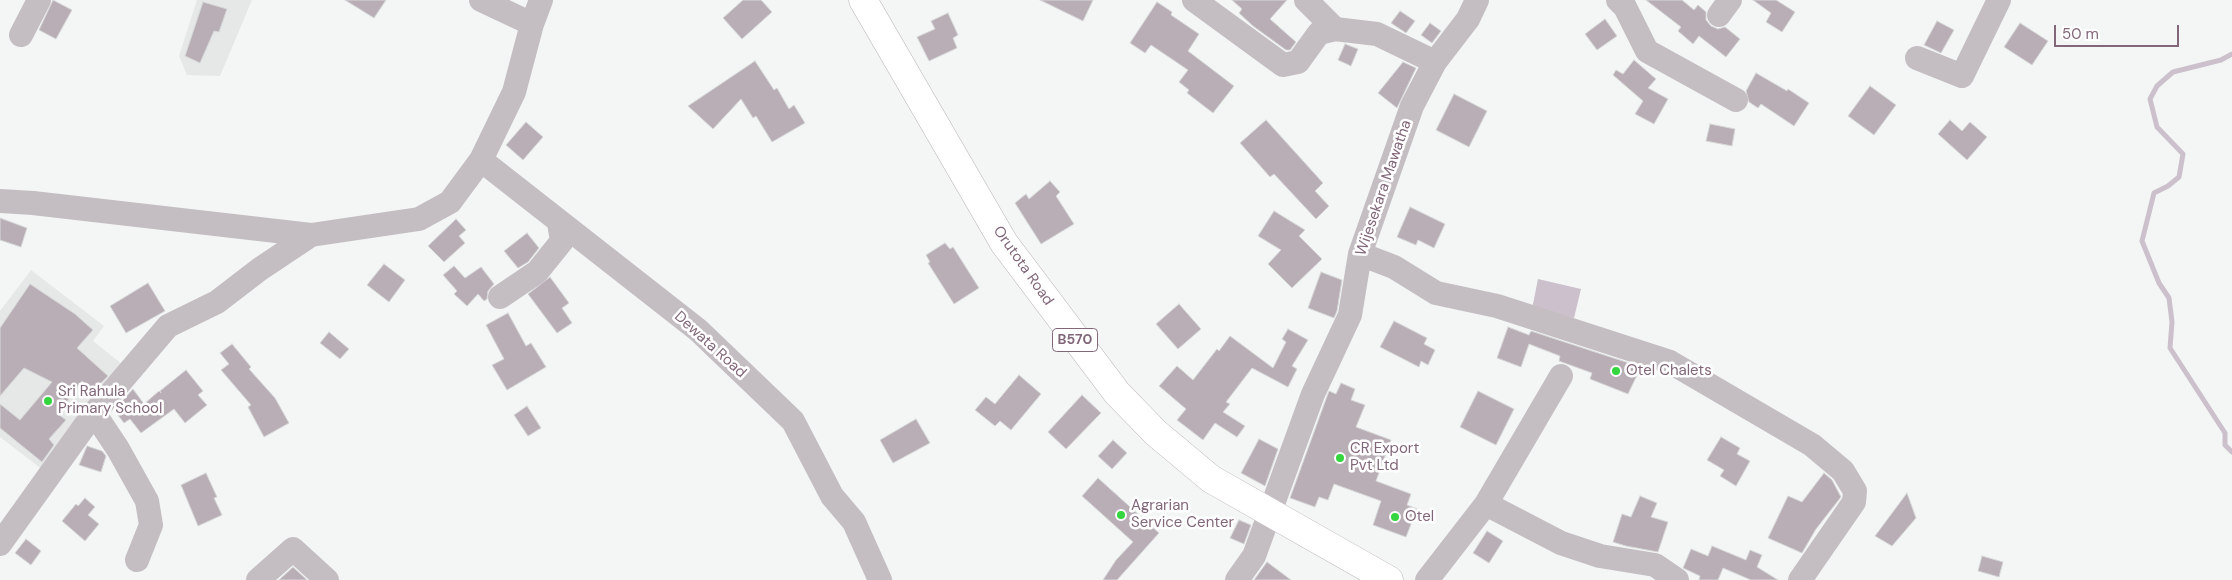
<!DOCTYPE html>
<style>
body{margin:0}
#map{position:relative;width:2232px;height:580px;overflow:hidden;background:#f3f6f5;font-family:"DM Sans",sans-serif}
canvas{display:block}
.scale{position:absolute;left:2054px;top:25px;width:125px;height:22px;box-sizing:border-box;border:2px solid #82677a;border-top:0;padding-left:6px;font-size:15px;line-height:18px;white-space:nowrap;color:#82677a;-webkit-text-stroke:4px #fff;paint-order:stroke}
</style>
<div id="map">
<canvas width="2232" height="580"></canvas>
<div class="scale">50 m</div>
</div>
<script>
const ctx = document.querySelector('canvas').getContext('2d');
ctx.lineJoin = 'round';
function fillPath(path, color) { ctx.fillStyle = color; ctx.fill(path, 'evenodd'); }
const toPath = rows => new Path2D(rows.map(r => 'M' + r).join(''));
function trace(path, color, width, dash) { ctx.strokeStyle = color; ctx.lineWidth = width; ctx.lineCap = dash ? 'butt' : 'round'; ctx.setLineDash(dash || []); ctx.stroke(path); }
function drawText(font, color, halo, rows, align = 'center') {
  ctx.font = font + ' "DM Sans",sans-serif'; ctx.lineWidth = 5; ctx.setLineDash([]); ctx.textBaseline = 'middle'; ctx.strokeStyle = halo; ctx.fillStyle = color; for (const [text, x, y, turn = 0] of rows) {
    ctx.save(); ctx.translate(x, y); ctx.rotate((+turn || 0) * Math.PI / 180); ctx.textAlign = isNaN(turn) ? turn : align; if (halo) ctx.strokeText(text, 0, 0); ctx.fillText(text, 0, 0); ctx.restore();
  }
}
fillPath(toPath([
 [197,0,252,0,220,76,187,75,179,56],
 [31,270,104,326,93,341,123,365,43,470,0,437,0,311]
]), '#e6e7e7');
fillPath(toPath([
 [1538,279,1581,289,1574,318,1532,309]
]), '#ccc0cc');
trace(toPath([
 [2232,54,2221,60,2173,72,2157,86,2150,99,2157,127,2183,154,2179,177,2168,186,2154,193,2142,241,2159,283,2169,298,2172,322,2170,348,2225,433,2225,445,2232,452]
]), '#ccc0cc', 5);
const building = toPath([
 [53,0,72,10,56,39,39,30,53,0],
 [345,0,386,0,374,18,345,0],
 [743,0,761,0,772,12,742,39,723,18,743,0],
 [1040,0,1093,0,1083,21,1040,0],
 [1232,0,1287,0,1270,19,1296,42,1290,50,1286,50,1253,26,1239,13,1242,9,1232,0],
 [1646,0,1682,0,1694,10,1698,5,1706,12,1706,20,1711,26,1718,29,1725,27,1740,39,1726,57,1699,36,1693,44,1678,31,1681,27,1646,0],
 [1753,0,1776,0,1795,12,1782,32,1766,22,1771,13,1753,0],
 [203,2,227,9,219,32,214,31,200,63,185,56,203,2],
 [1157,2,1172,12,1171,15,1199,34,1188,51,1234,86,1213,113,1187,93,1189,90,1179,82,1188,70,1151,45,1145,53,1130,43,1157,2],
 [1400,11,1415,21,1406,33,1391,23,1400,11],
 [948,13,958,35,953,38,957,48,929,61,917,37,935,29,931,21,948,13],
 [1605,19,1617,36,1597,50,1585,34,1605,19],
 [1937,21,1954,30,1941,53,1924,45,1937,21],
 [1430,23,1441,31,1432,43,1421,35,1430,23],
 [2020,23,2048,41,2032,65,2004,47,2020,23],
 [1345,44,1358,49,1351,66,1338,60,1345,44],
 [1634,60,1656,79,1648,88,1668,99,1654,124,1635,114,1643,101,1613,75,1616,70,1623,74,1634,60],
 [755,61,774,90,777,88,789,109,794,105,805,123,772,142,756,116,753,118,741,99,713,129,688,106,755,61],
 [1403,62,1416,68,1397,108,1378,93,1403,62],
 [1756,73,1787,91,1788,89,1809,103,1794,126,1761,104,1758,108,1749,102,1746,91,1756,73],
 [1870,86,1896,105,1874,135,1848,116,1870,86],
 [1454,94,1487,111,1469,147,1436,130,1454,94],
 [1266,120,1323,183,1315,191,1329,206,1316,219,1274,174,1270,177,1240,143,1266,120],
 [1950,120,1962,131,1970,122,1987,137,1967,160,1938,134,1950,120],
 [526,122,543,137,523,160,506,145,526,122],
 [1710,124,1735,129,1732,146,1706,141,1710,124],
 [1050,181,1060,192,1056,196,1074,224,1041,244,1015,203,1026,194,1029,199,1050,181],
 [1410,207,1445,224,1434,248,1418,240,1416,245,1397,237,1410,207],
 [1274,211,1305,230,1299,236,1322,259,1292,288,1268,264,1281,250,1258,236,1274,211],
 [0,218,27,228,21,247,0,240,0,218],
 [456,219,466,230,459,236,465,243,444,262,428,246,456,219],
 [527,233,539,248,528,262,518,268,504,251,527,233],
 [945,243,950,249,953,247,979,288,954,304,928,263,930,262,926,255,945,243],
 [384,264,405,280,389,302,367,285,384,264],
 [454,266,465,278,481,267,494,284,488,291,487,299,484,301,478,294,467,306,454,294,457,291,443,275,454,266],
 [1321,272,1342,280,1337,311,1334,318,1308,308,1321,272],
 [550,277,569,303,562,308,572,323,557,333,528,294,550,277],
 [148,283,165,311,126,333,110,306,148,283],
 [30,284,75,314,93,330,77,348,108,376,93,391,82,381,58,414,66,420,49,439,54,445,42,462,0,428,0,404,20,420,52,382,24,368,0,396,0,328,30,284],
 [1179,304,1201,329,1178,349,1156,324,1179,304],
 [508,313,526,346,531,343,546,367,507,390,492,365,504,359,486,325,508,313],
 [1394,321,1427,338,1424,344,1435,350,1428,365,1421,361,1419,367,1380,347,1394,321],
 [1508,327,1529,335,1531,331,1641,367,1628,394,1590,379,1592,373,1559,361,1560,356,1529,344,1521,367,1497,358,1508,327],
 [1288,329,1308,340,1292,366,1297,369,1288,387,1252,368,1226,402,1230,404,1223,412,1245,426,1237,437,1215,423,1203,440,1177,420,1186,409,1159,386,1177,366,1193,380,1217,349,1219,351,1230,336,1273,368,1286,342,1282,339,1288,329],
 [329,332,349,349,340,359,320,343,329,332],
 [232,344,251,367,249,369,275,398,289,423,264,437,248,407,251,405,221,370,229,364,220,353,232,344],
 [186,370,203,391,198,395,207,405,185,423,174,409,141,433,130,419,124,423,114,410,133,389,144,404,159,391,161,393,160,391,186,370],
 [1019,375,1041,394,1011,430,1000,421,995,426,975,410,986,397,995,404,1019,375],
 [1341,383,1355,389,1351,400,1365,405,1356,427,1391,440,1376,481,1411,494,1407,505,1417,509,1406,537,1373,525,1381,501,1334,484,1328,500,1319,497,1315,507,1290,498,1326,399,1329,391,1336,394,1341,383],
 [1478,391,1514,409,1496,445,1460,427,1478,391],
 [1082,395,1101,413,1066,449,1048,432,1082,395],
 [527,406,541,428,528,436,514,415,527,406],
 [916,419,930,443,893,463,880,440,916,419],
 [1721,437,1740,448,1737,454,1750,461,1736,486,1720,476,1724,470,1707,460,1721,437],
 [1259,439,1278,449,1265,486,1241,473,1259,439],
 [1113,440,1127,453,1112,469,1098,456,1113,440],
 [87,446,102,451,106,456,101,472,79,465,87,446],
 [206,473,217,497,214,498,222,515,198,526,181,485,206,473],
 [1824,473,1832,480,1841,497,1816,529,1802,553,1768,538,1788,496,1802,502,1824,473],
 [1098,478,1159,533,1117,580,1103,580,1116,560,1133,542,1082,496,1098,478],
 [1907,493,1916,518,1892,546,1875,536,1907,493],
 [1640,496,1657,503,1651,517,1668,522,1658,552,1626,546,1613,542,1622,514,1631,517,1640,496],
 [85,498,95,507,88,515,99,524,85,541,62,521,76,504,78,506,85,498],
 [1239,520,1251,525,1244,544,1230,538,1239,520],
 [1487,531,1503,541,1489,563,1473,553,1487,531],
 [26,539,41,551,31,565,15,553,26,539],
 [1712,546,1746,560,1750,550,1762,555,1757,567,1778,580,1751,580,1723,568,1718,580,1699,580,1700,576,1683,568,1691,549,1708,556,1712,546],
 [1982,556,2003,562,1999,577,1978,571,1982,556],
 [1267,562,1291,580,1254,580,1267,562],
 [293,567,307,580,279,580,293,567]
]);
fillPath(building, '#b9aeb6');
trace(building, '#d6d7d7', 1);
const major = toPath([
 [863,0,1004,243,1117,393,1156,433,1211,479,1389,580]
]);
trace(major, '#b9b0b6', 29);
trace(toPath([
 [481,0,532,24],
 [1194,0,1283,65,1298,62,1319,33,1335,29,1377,34,1435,62],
 [1306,0,1335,29],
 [1618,0,1625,7,1647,51,1736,100],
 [1719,15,1730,0],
 [21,35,39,0],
 [1917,58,1962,76,1999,0],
 [481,160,698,330,793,421,832,496,854,522,880,580],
 [0,201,33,203,311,235,419,219,450,202,481,160,514,92,532,24,541,0],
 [1360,254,1394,267,1436,293,1497,306,1670,362,1812,445,1843,471,1855,491,1854,502,1800,580],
 [500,297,537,272,562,241,559,223],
 [94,413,118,449,147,501,151,525,137,560],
 [1486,504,1561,543,1600,556,1655,565,1677,580],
 [0,544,94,413,168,326,217,302,260,269,311,235],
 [258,580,293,549,327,580],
 [1237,580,1254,556,1313,394,1350,315,1360,254,1412,106,1435,62,1468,19,1477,0],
 [1427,580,1486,504,1561,376]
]), '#c4bdc2', 24);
trace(major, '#fff', 28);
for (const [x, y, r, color] of [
 [1616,371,5,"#34d53e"],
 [48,401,5,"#34d53e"],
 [1340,458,5,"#34d53e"],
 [1121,515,5,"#34d53e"],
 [1395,517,5,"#34d53e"]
]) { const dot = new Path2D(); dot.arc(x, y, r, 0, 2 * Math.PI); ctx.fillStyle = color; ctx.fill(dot); trace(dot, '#fff', 2); }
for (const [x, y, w] of [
 [1075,340,45]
]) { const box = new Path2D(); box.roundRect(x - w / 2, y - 11.5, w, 23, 4); ctx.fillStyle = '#fff'; ctx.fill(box); trace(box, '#82677a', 1); }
drawText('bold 14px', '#82677a', null, [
 ["B570",1075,340]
]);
drawText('15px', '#82677a', '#fff', [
 ["Wijesekara Mawatha",1384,188,-71],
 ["Orutota Road",1023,266,55],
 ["Dewata Road",710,345,42]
]);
drawText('15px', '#82677a', '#fff', [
 ["Otel Chalets",1626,371],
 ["Sri Rahula",58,392],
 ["Primary School",58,409],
 ["CR Export",1350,449],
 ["Pvt Ltd",1350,466],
 ["Agrarian",1131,506],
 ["Service Center",1131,523],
 ["Otel",1405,517]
], 'left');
</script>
